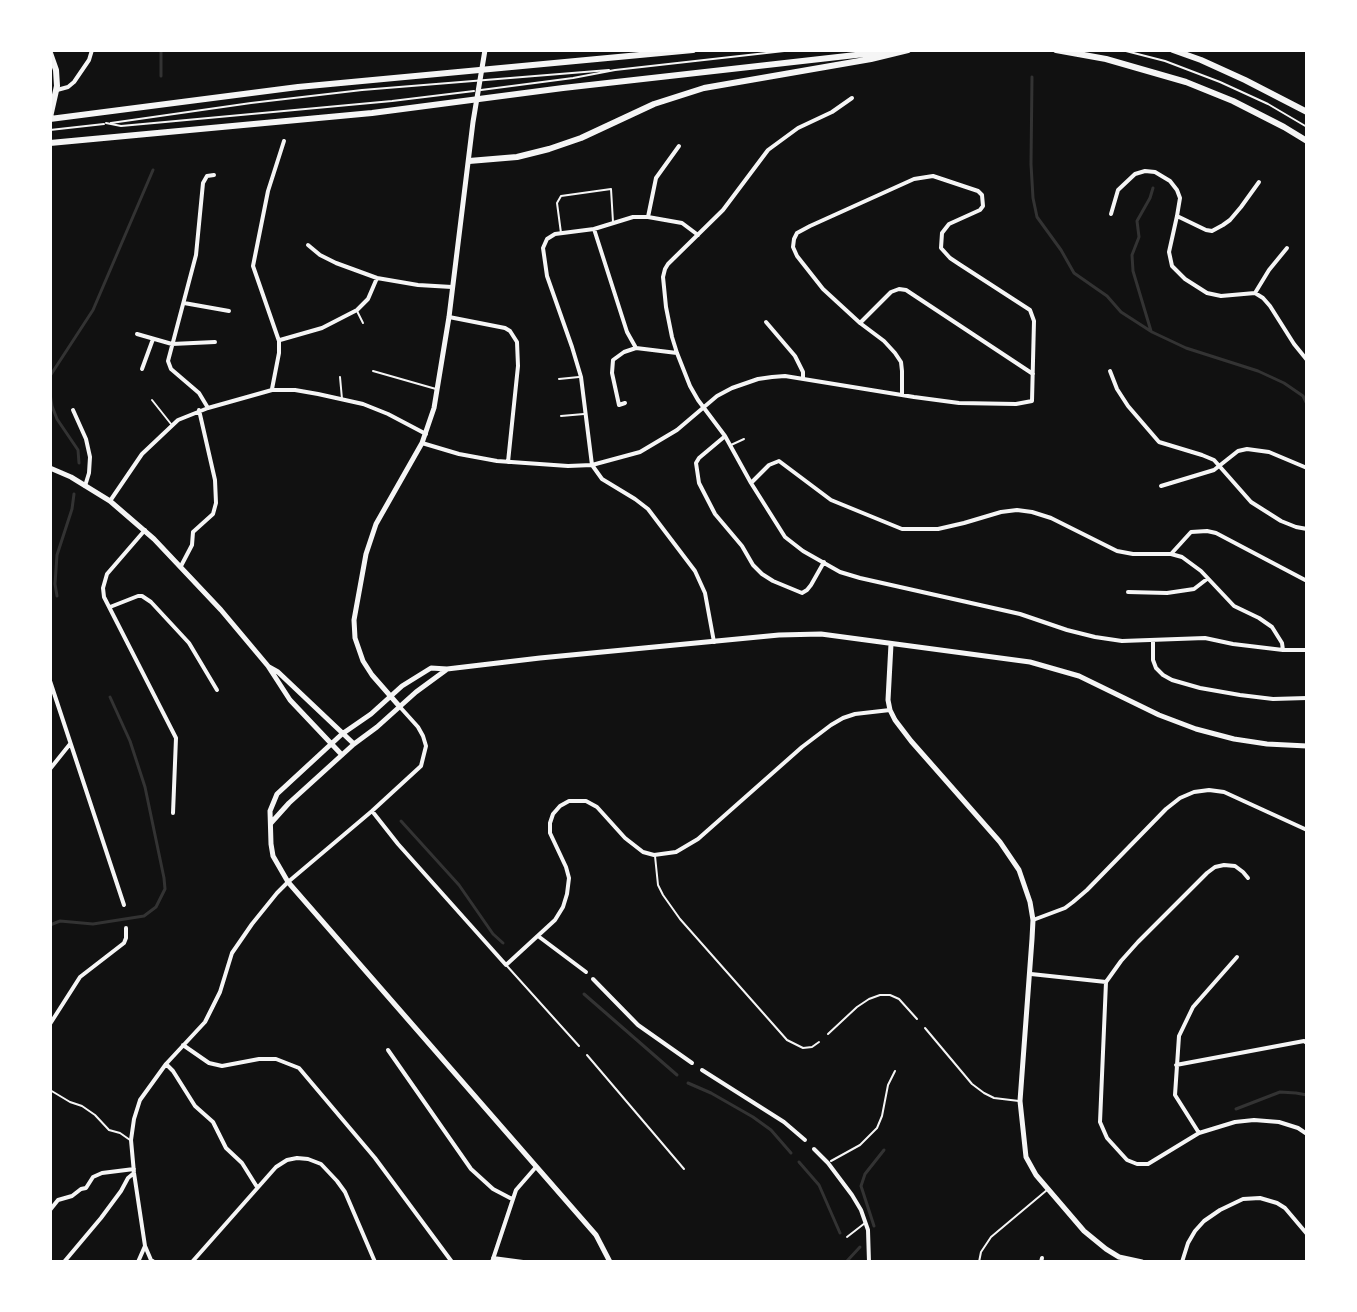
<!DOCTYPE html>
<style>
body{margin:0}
#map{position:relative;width:1357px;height:1312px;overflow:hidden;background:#111;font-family:"Noto Sans",sans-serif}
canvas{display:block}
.frame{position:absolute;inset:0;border:52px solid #fff;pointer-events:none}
</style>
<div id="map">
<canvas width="1357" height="1312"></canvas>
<div class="frame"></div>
</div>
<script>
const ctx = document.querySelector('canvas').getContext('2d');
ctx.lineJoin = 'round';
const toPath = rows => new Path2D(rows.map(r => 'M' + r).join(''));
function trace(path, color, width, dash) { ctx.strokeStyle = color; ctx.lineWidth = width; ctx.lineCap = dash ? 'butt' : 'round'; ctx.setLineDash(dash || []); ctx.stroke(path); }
trace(toPath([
 [161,76,161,50],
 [1032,77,1031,164,1033,198,1037,217,1061,250,1074,273,1107,296,1121,312,1152,332,1186,348,1258,371,1284,383,1303,396,1307,404],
 [1151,331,1133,271,1132,255,1139,237,1137,221,1150,198,1153,188],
 [50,376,93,310,153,170],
 [50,394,52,406,57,419,78,450,79,463],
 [57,596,55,584,57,555,72,509,74,494],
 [401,821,459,885,493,934,503,943],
 [50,925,60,921,93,924,144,916,156,907,165,889,164,878,145,787,130,741,110,697],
 [584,994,677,1075],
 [688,1083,711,1093,753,1117,771,1130,791,1153],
 [1236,1109,1280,1092,1296,1093,1307,1095],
 [799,1162,819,1185,840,1233],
 [874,1226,861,1186,865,1174,884,1150],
 [847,1261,860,1247]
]), '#333', 3);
trace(toPath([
 [1122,50,1165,61,1220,82,1268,104,1307,127],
 [481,90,573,78,615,70,793,50],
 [106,123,121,126,165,122,392,101,474,91],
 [111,123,251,103,362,90,609,70],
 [50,130,104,124],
 [561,233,557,203,561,196,611,189,613,222],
 [357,311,363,323],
 [373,371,436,389],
 [340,377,342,399],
 [559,379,579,377],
 [152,400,171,424],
 [561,416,584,414],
 [731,445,744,439],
 [655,856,658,885,663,895,680,919,787,1040,803,1048,812,1047,819,1042],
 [507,966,579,1046],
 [925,1028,972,1084,984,1093,994,1098,1019,1101],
 [828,1034,857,1007,869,999,880,995,890,995,899,999,917,1019],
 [587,1055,684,1169],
 [50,1090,70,1102,82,1106,95,1115,109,1130,120,1133,130,1140],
 [831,1161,860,1145,877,1128,882,1116,888,1085,895,1071],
 [847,1237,865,1223],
 [979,1262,981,1252,991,1237,1047,1190]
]), '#f5f5f5', 2);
trace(toPath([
 [57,90,68,87,74,82,89,60,92,50],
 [852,98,832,112,798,128,768,150,723,210,668,264,665,269,663,277,666,307,672,337,677,353,690,386,698,400,725,436,751,483,785,537,803,551,840,572,860,578,1020,614,1067,630,1095,637,1122,641,1205,638,1233,644,1283,650,1307,650],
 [1111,214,1118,190,1135,174,1145,171,1155,172,1170,181,1177,190,1180,198,1177,216,1169,252,1172,266,1185,279,1207,293,1221,296,1255,293,1263,298,1270,306,1294,344,1307,360],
 [1177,216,1206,230,1212,231,1223,225,1230,220,1241,207,1259,182],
 [648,217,656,178,679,146],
 [594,229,627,332,636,348],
 [698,235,682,223,648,217,633,217,594,229,555,234,547,239,543,248,547,276,572,347,581,377,592,465,602,479,635,499,648,509,695,571,705,593,714,642],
 [308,245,320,255,336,263,377,278,418,285,452,287],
 [1255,293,1269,270,1287,248],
 [184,303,229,311],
 [449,317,505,328,510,331,517,342,518,366,508,462],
 [766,322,795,356,803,372,803,379],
 [860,323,891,292,899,289,906,290,1033,374],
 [137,334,172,344,215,342],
 [280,340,322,328,357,310,368,299,377,278],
 [142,369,153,339],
 [1110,371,1117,389,1128,406,1159,442,1202,455,1214,460,1251,502,1281,521,1296,527,1307,529],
 [272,389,279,353,279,341,253,266,268,191,284,141],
 [625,403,619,405,612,373,613,360,624,352,636,348,677,353],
 [208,408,199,393,171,369,168,361,196,255,203,183,207,176,214,175],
 [73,410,86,439,90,457,89,473,85,486],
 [724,437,699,458,696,463,699,483,715,514,742,546,753,565,762,574,773,581,802,593,807,590,811,585,824,562],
 [422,443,459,454,497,461,568,466,592,465,640,452,677,430,717,396,732,388,758,379,772,377,785,376,914,397,959,403,1016,404,1032,401,1034,321,1030,310,959,264,950,258,941,248,942,233,949,224,980,210,983,206,982,195,978,191,933,176,914,179,810,226,797,233,794,239,793,247,797,256,823,289,860,323,884,341,895,353,901,362,902,371,902,394],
 [751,483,769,465,779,461,831,500,902,529,938,529,964,523,1001,512,1017,510,1032,512,1051,518,1117,551,1133,554,1171,554,1182,557,1201,571,1234,606,1259,618,1272,627,1282,643,1283,650],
 [1161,486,1214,470,1238,451,1247,449,1269,452,1307,468],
 [110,501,142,454,178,420,208,408,272,390,295,390,318,394,363,404,388,414,426,434],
 [145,530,107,574,103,588,104,597,176,738,173,813],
 [1171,554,1191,532,1207,531,1216,533,1307,581],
 [181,566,192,545,193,532,213,514,216,503,215,480,199,410],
 [1128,592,1167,593,1194,589,1207,579],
 [110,607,138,596,142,596,151,602,189,643,217,690],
 [1153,641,1153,660,1156,668,1163,675,1172,680,1200,688,1240,695,1273,699,1307,698],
 [50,681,124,905],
 [50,769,70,744],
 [372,811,398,844,506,965,555,920,563,907,567,894,569,878,566,867,550,833,550,823,553,814,560,806,569,801,586,801,597,807,625,838,643,852,654,855,676,852,698,839,802,747,831,725,843,718,855,714,890,710],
 [1033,920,1065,908,1073,902,1087,890,1166,809,1180,798,1194,792,1209,790,1224,792,1307,830],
 [538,936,586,972],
 [1031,974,1106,982,1121,961,1138,942,1207,873,1215,867,1224,865,1235,866,1243,872,1248,878],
 [593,979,638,1025,692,1063],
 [1106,982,1100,1122,1107,1138,1127,1160,1137,1164,1148,1164,1199,1133,1235,1122,1254,1120,1279,1122,1298,1128,1307,1134],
 [50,1024,80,977,124,943,126,938,126,928],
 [183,1045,209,1063,222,1066,259,1059,276,1059,299,1068,375,1158,452,1262],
 [388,1050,471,1169,493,1189,512,1199],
 [166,1064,173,1071,195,1106,213,1122,226,1148,242,1163,257,1187],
 [1176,1065,1304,1041,1307,1043],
 [702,1070,784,1122,805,1140],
 [1199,1133,1175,1095,1179,1036,1193,1007,1237,957],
 [814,1149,828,1163,852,1195,861,1210,868,1230,869,1262],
 [50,1210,58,1200,72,1196,81,1189,86,1188,93,1177,102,1173,134,1169],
 [493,1258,523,1262],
 [64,1262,101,1218,121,1191,128,1178,134,1173],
 [138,1262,145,1246],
 [154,1262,151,1260,145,1246,134,1173,131,1140,134,1119,140,1100,166,1064,205,1022,220,992,232,953,252,924,277,893,288,882,372,811,421,766,426,746,423,736,418,727,400,707],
 [192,1262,276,1167,287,1160,297,1158,308,1159,321,1164,337,1181,345,1192,375,1262],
 [492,1262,516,1190,536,1167],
 [1041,1262,1042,1258],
 [1182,1262,1188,1243,1195,1231,1204,1221,1220,1210,1243,1199,1260,1198,1277,1203,1285,1208,1307,1234]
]), '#f5f5f5', 4);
trace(toPath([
 [50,468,71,477,110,501,154,539,221,610,268,666,290,700,342,755],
 [891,644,888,700,890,710,895,720,911,741,1000,842,1019,870,1030,902,1033,920,1032,939,1020,1101,1026,1157,1036,1175,1084,1231,1106,1249,1119,1257,1142,1262],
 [269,667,278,672,354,744],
 [400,707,372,675,363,661,355,638,354,620,366,554,376,524,422,443,434,408,449,317,473,122,485,50],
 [271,823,289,803,354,744,377,727,416,692,446,670],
 [610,1262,596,1235,288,882,273,856,271,844,270,811,277,794,342,734,371,714,402,686,431,668,447,669,540,658,779,635,821,634,1030,662,1079,676,1159,715,1196,729,1234,739,1267,744,1307,746]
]), '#f5f5f5', 5);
trace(toPath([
 [1056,50,1106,59,1186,82,1233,101,1284,127,1307,141],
 [1173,50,1201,60,1245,80,1307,112],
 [50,53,56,70,57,86,50,117],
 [50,119,298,87,693,50],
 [50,143,372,113,563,88,900,50],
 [469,161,517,157,549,149,581,138,654,104,704,88,871,59,908,50]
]), '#f5f5f5', 6);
</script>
